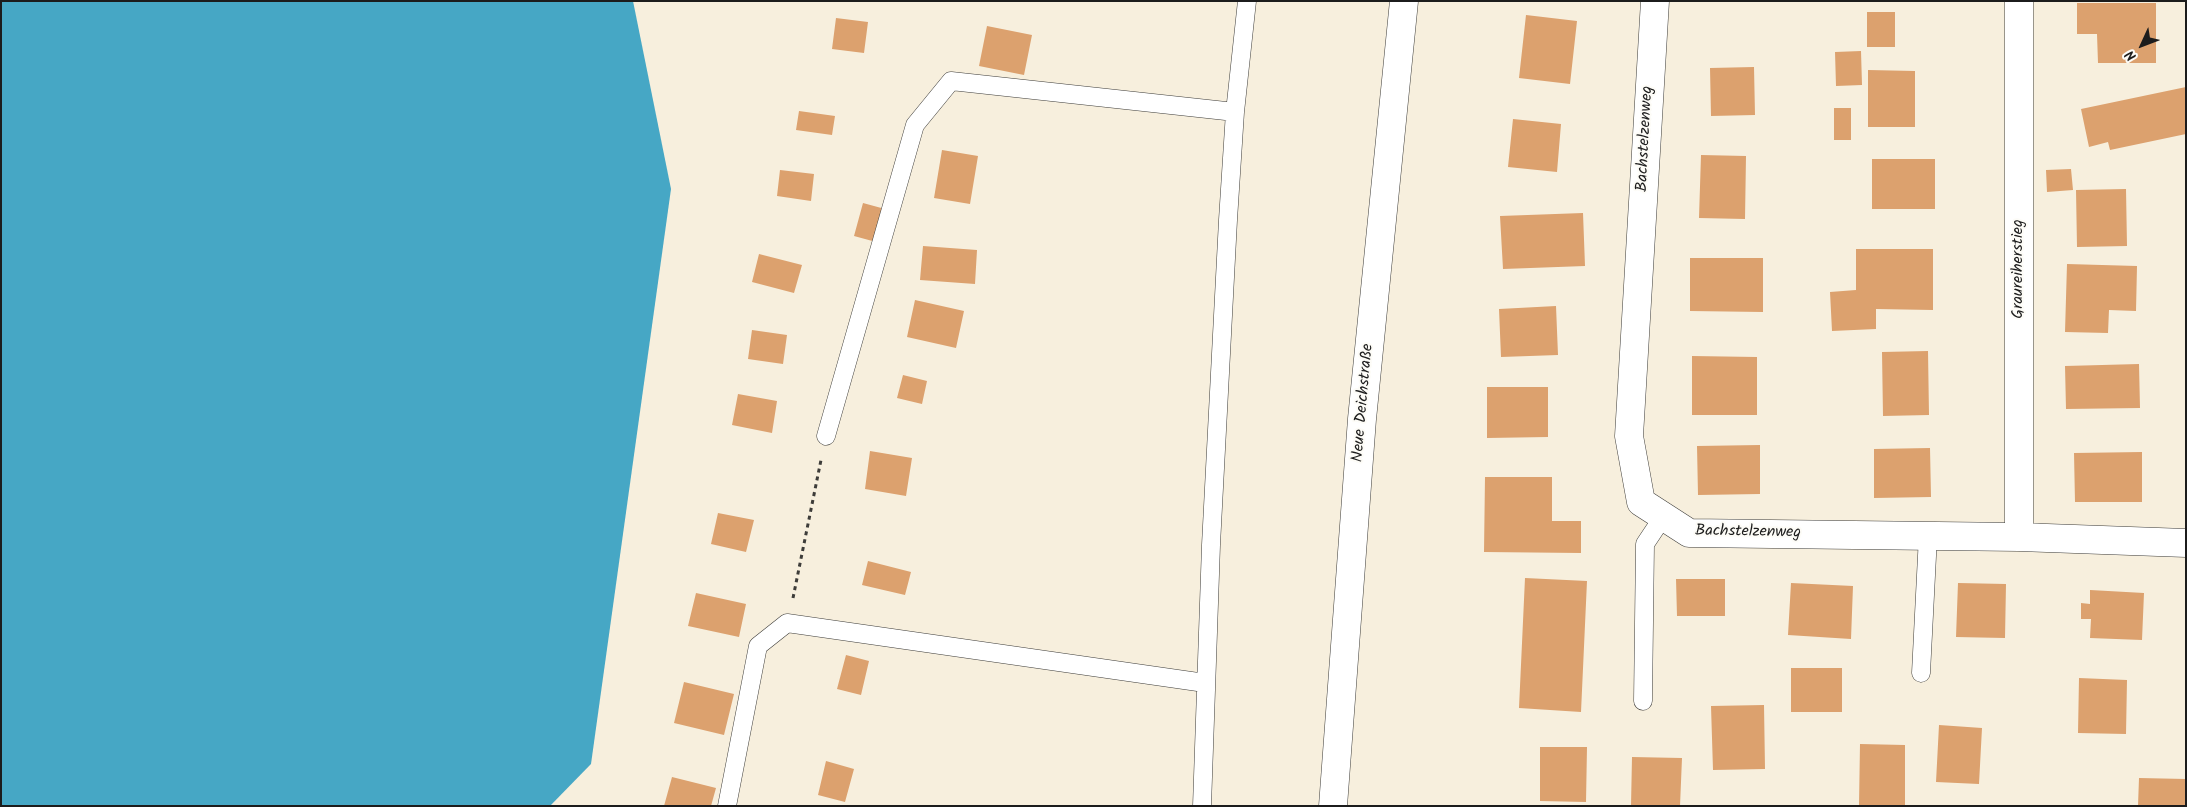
<!DOCTYPE html>
<meta charset="utf-8">
<style>
body{margin:0}
#map{position:relative;width:2187px;height:807px;overflow:hidden;background:#f7efdd;font-family:Kalam,sans-serif}
canvas{display:block}
.frame{position:absolute;inset:0;border:2px solid #1c1c1c;pointer-events:none}
.north{position:absolute;left:2117px;top:20px;width:50px;height:50px;-webkit-text-stroke:4px #fdfcf7;paint-order:stroke;rotate:227deg;font-size:14px;font-weight:700;line-height:20px;text-align:center;color:#1c1c1c}
.north::after{content:'';display:block;margin:auto;width:18px;height:22px;background:#1c1c1c;clip-path:polygon(50% 0,100% 100%,50% 72%,0 100%)}
</style>
<div id="map">
<canvas width="2187" height="807"></canvas>
<div class="frame"></div>
<div class="north">N</div>
</div>
<script>
const ctx = document.querySelector('canvas').getContext('2d');
ctx.lineJoin = 'round';
function fillPath(path, color) { ctx.fillStyle = color; ctx.fill(path, 'evenodd'); }
const toPath = rows => new Path2D(rows.map(r => 'M' + r).join(''));
function trace(path, color, width, dash) { ctx.strokeStyle = color; ctx.lineWidth = width; ctx.lineCap = dash ? 'butt' : 'round'; ctx.setLineDash(dash || []); ctx.stroke(path); }
function drawText(font, color, halo, rows, align = 'center') {
  ctx.font = font + ' Kalam,sans-serif'; ctx.lineWidth = 4; ctx.setLineDash([]); ctx.textBaseline = 'middle'; ctx.strokeStyle = halo; ctx.fillStyle = color; for (const [text, x, y, turn = 0] of rows) {
    ctx.save(); ctx.translate(x, y); ctx.rotate((+turn || 0) * Math.PI / 180); ctx.textAlign = isNaN(turn) ? turn : align; if (halo) ctx.strokeText(text, 0, 0); ctx.fillText(text, 0, 0); ctx.restore();
  }
}
fillPath(toPath([
 [1,1,633,1,671,189,591,764,550,806,1,806]
]), '#46a7c5');
fillPath(toPath([
 [2077,3,2156,3,2156,63,2098,63,2097,34,2077,34],
 [1867,12,1895,12,1895,47,1867,47],
 [1526,15,1577,21,1570,84,1519,78],
 [836,18,868,22,864,53,832,49],
 [987,26,1032,35,1024,75,979,66],
 [1861,51,1862,85,1836,86,1835,52],
 [1754,67,1755,115,1711,116,1710,68],
 [1868,70,1915,71,1915,127,1868,127],
 [2186,87,2186,134,2110,150,2108,142,2089,147,2081,109],
 [1834,108,1851,108,1851,140,1834,140],
 [799,111,835,116,832,135,796,130],
 [1513,119,1561,124,1557,172,1508,167],
 [942,150,978,156,970,204,934,198],
 [1701,155,1746,156,1745,219,1699,218],
 [1872,159,1935,159,1935,209,1872,209],
 [2071,169,2073,190,2047,192,2046,170],
 [780,170,814,174,811,201,777,196],
 [2126,189,2127,246,2077,247,2076,190],
 [863,203,885,209,876,242,854,236],
 [1583,213,1585,266,1503,269,1500,216],
 [923,246,977,250,975,284,920,280],
 [1856,249,1933,249,1933,310,1876,309,1876,329,1832,331,1830,292,1856,290],
 [759,254,802,265,794,293,752,282],
 [1690,258,1763,258,1763,312,1690,311],
 [2067,264,2137,266,2136,311,2109,310,2108,333,2065,332],
 [915,300,964,311,956,348,907,337],
 [1556,306,1558,355,1501,357,1499,309],
 [752,330,787,335,783,364,748,359],
 [1928,351,1929,415,1883,416,1882,352],
 [1692,356,1757,357,1757,415,1692,415],
 [2139,364,2140,408,2066,409,2065,366],
 [903,375,927,381,922,404,897,398],
 [1487,387,1548,387,1548,437,1487,438],
 [738,394,777,401,772,433,732,425],
 [1760,445,1760,494,1698,495,1697,446],
 [1930,448,1931,497,1874,498,1874,449],
 [870,451,912,458,906,496,865,489],
 [2142,452,2142,502,2075,502,2074,453],
 [1485,477,1552,477,1552,521,1581,521,1581,553,1484,552],
 [718,513,754,520,746,552,711,544],
 [868,561,911,572,905,595,862,585],
 [1525,578,1587,581,1581,712,1519,708],
 [1676,579,1725,579,1725,616,1677,616],
 [1791,583,1853,586,1851,639,1788,635],
 [1958,583,2006,584,2005,638,1956,637],
 [2090,590,2144,593,2142,640,2090,638,2091,619,2081,619,2081,603,2090,604],
 [696,593,746,604,739,637,688,626],
 [846,655,869,661,861,695,837,689],
 [1791,668,1842,668,1842,712,1791,712],
 [2079,678,2127,680,2126,734,2078,733],
 [684,682,734,694,724,735,674,723],
 [1764,705,1765,769,1713,770,1711,706],
 [1939,725,1982,728,1979,784,1936,782],
 [1860,744,1905,745,1905,806,1859,806],
 [1540,747,1587,747,1586,802,1540,801],
 [1632,757,1682,758,1680,806,1631,806],
 [826,761,854,769,845,802,818,795],
 [672,777,716,788,711,806,664,806],
 [2139,778,2186,779,2186,806,2138,806]
]), '#dca16e');
const service = toPath([
 [826,436,915,125,951,81,1235,112],
 [1921,673,1928,536],
 [1643,701,1645,544,1663,517],
 [727,806,758,646,787,623,1205,683],
 [1202,806,1211,545,1228,220,1235,112,1247,1]
]);
const minor = toPath([
 [1655,1,1629,436,1641,502,1689,533,2019,537,2186,543],
 [2019,537,2019,1]
]);
const tertiary = toPath([
 [1333,806,1362,419,1404,1]
]);
trace(service, '#3d3c39', 19);
trace(minor, '#3d3c39', 29);
trace(tertiary, '#3d3c39', 29);
trace(toPath([
 [793,598,821,460]
]), '#3d3c39', 3, [4, 4]);
trace(service, '#fff', 18);
trace(minor, '#fff', 28);
trace(tertiary, '#fff', 28);
drawText('16px', '#1c1c1c', '#fdfcf7', [
 ["Bachstelzenweg",1646,139,-87],
 ["Graureiherstieg",2019,269,-90],
 ["Neue Deichstraße",1364,403,-85],
 ["Bachstelzenweg",1748,533,1]
]);
</script>
